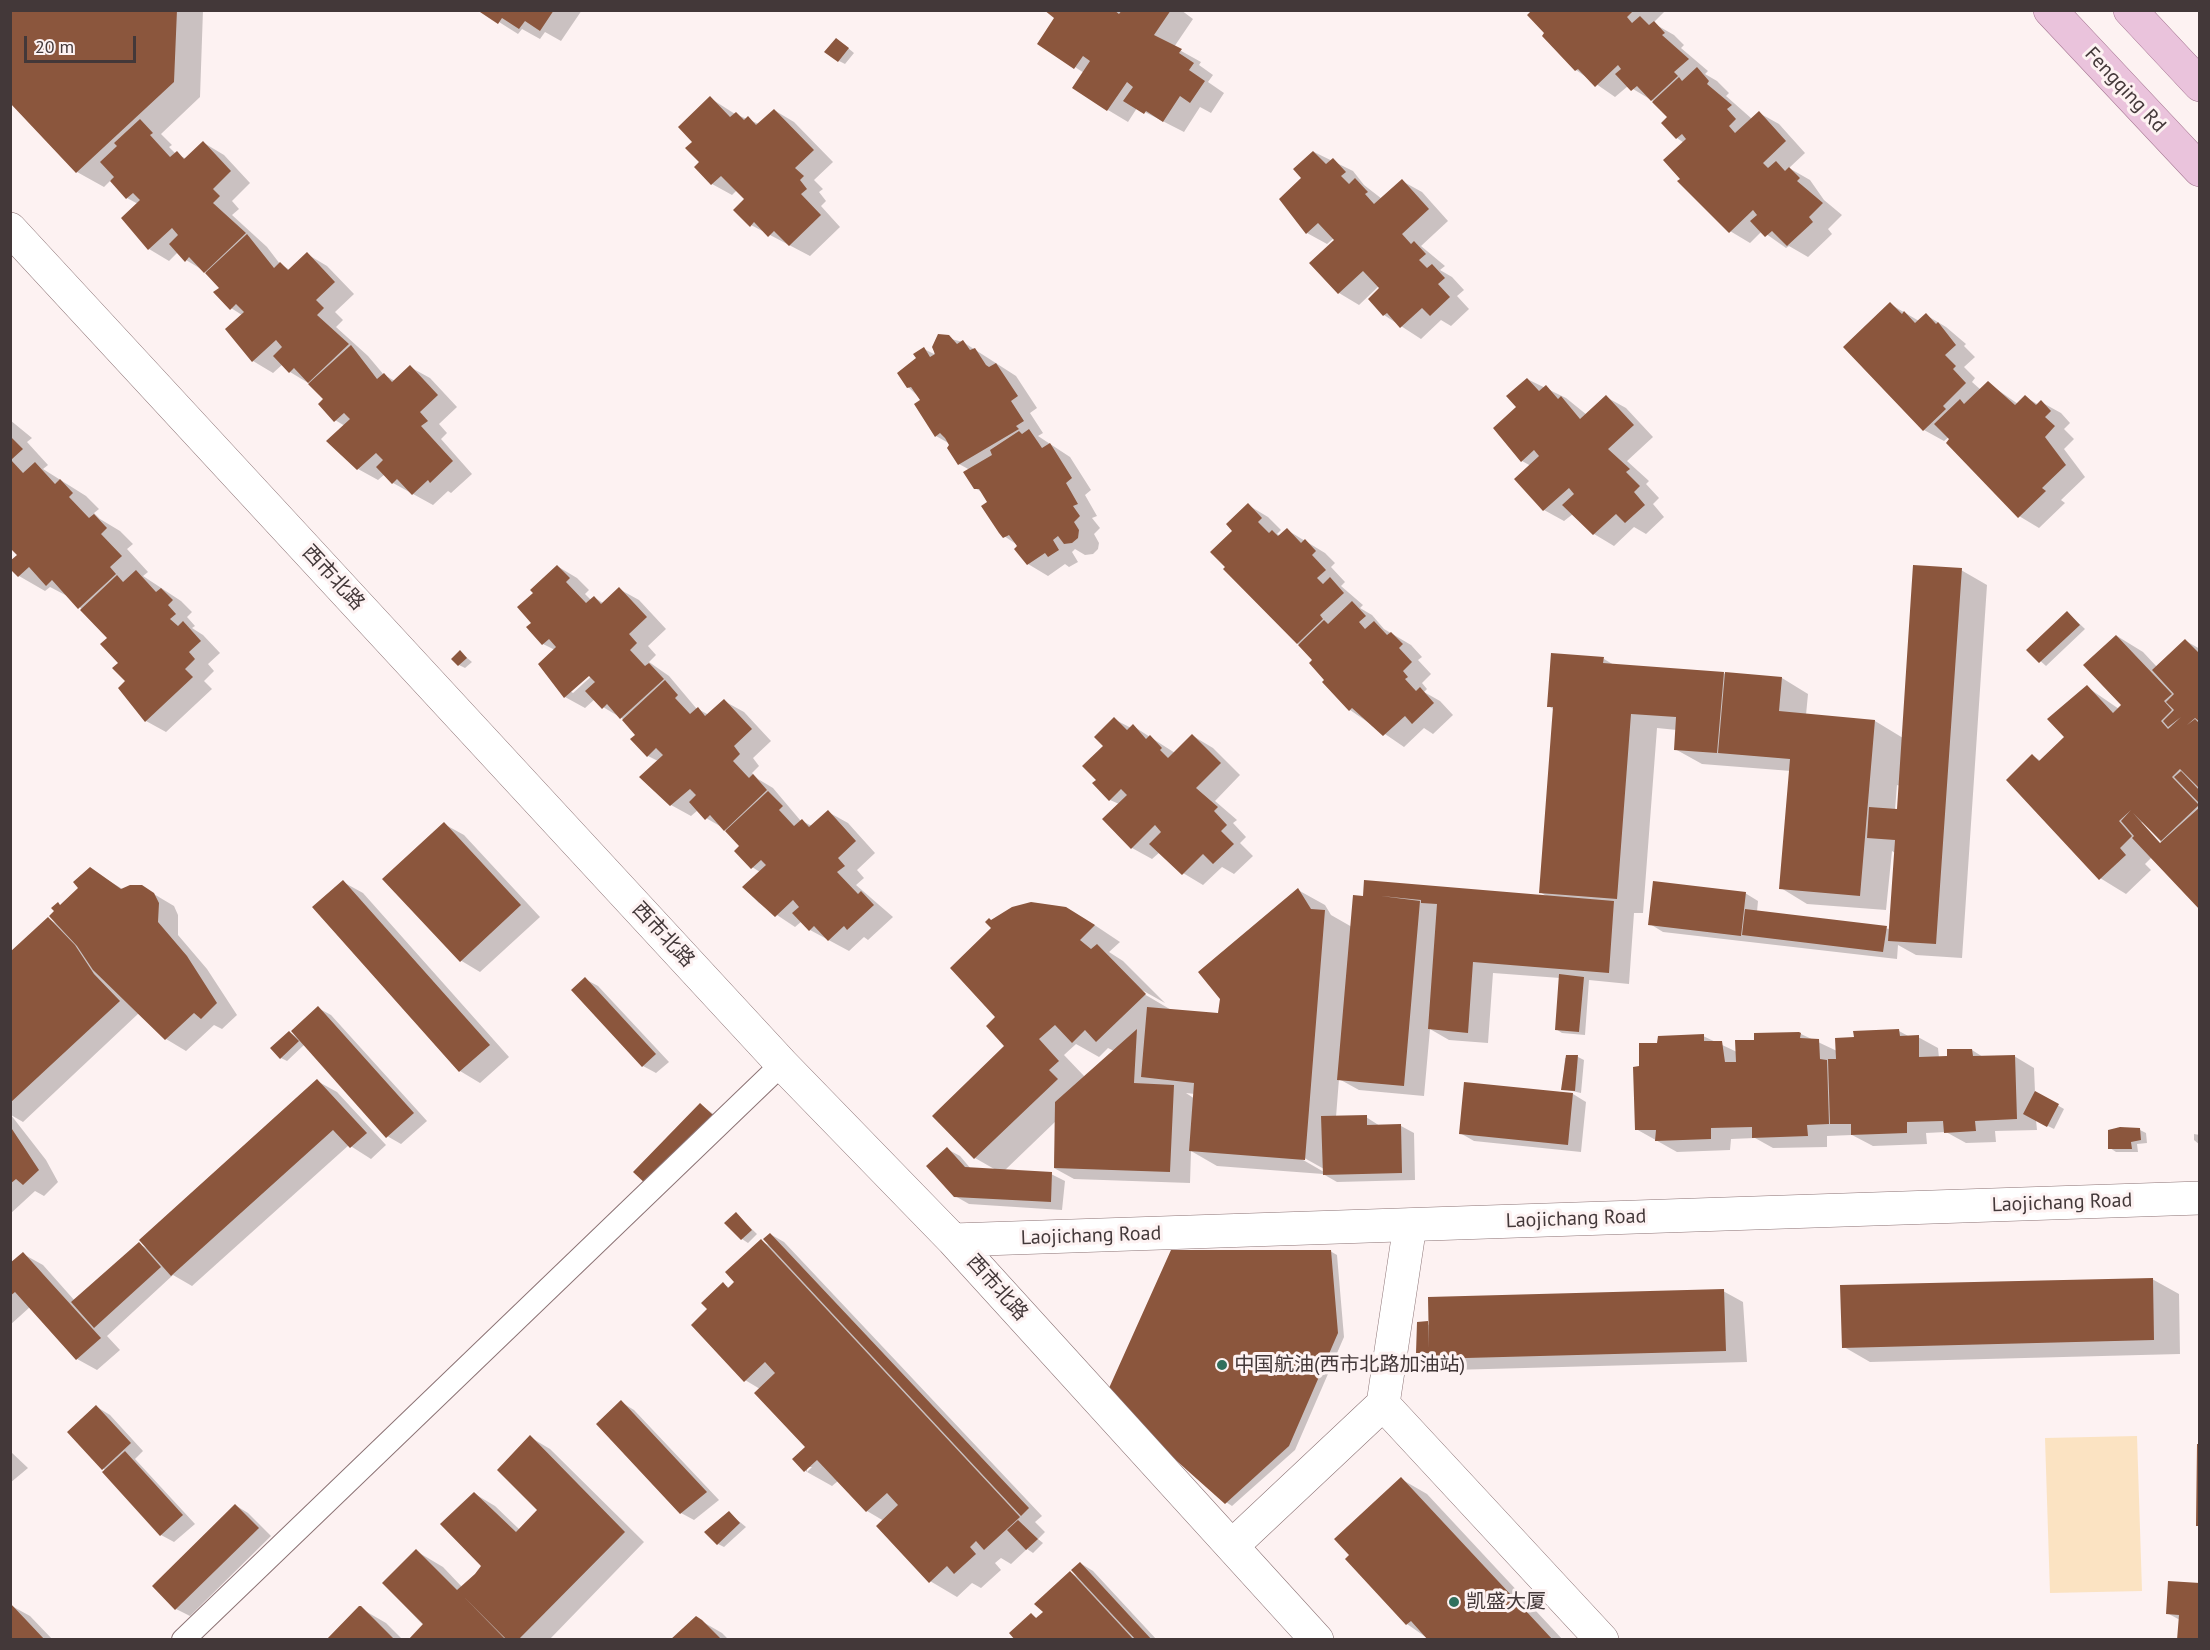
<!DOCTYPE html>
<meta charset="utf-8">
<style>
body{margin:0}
#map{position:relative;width:2210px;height:1650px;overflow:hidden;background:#fdf2f2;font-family:"PT Sans",sans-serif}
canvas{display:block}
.frame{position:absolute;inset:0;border:12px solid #433839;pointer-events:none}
.scale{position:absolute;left:24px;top:36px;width:112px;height:27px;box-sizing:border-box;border:3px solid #433839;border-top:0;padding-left:8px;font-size:18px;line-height:21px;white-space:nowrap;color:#433839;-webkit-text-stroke:4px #fdf2f2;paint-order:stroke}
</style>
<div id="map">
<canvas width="2210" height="1650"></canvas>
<div class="frame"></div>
<div class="scale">20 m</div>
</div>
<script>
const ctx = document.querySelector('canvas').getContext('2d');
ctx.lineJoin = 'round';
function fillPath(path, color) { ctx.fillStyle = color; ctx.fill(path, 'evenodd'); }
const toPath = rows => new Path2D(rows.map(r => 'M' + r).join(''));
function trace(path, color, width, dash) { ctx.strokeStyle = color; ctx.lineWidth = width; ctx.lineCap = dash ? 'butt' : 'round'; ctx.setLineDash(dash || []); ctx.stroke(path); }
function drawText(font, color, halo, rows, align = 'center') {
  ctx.font = font + ' "PT Sans","Noto Sans SC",sans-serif'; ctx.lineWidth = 6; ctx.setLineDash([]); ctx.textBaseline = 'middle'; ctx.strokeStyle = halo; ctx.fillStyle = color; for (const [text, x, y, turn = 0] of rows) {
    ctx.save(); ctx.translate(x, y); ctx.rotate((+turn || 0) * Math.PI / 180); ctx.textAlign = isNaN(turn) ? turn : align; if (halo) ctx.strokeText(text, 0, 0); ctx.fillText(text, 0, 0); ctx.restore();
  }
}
fillPath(toPath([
 [2137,1436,2142,1591,2050,1593,2045,1438]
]), '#fbe3c2');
fillPath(toPath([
 [10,10,203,10,200,97,161,134,172,145,169,147,176,154,187,159,204,143,224,155,250,183,232,201,239,209,232,215,267,247,280,264,290,270,307,254,327,266,354,294,335,312,343,320,336,327,368,356,384,375,395,381,410,367,430,378,457,407,439,424,447,433,441,439,472,474,451,493,448,491,433,505,393,483,385,474,378,480,358,469,345,426,335,420,325,399,310,384,290,372,283,364,273,373,253,361,227,329,242,315,231,308,221,288,206,272,186,260,178,252,169,261,149,249,123,218,138,204,127,198,111,180,104,187,77,172,10,101],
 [480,10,582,10,561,41,545,32,540,39,522,29,518,34],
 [1047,10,1181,10,1193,19,1174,47,1201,62,1199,65,1213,75,1208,82,1224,93,1211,113,1200,107,1184,132,1137,108,1128,122,1108,110,1084,73,1039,43,1057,17],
 [1534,10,1666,10,1653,23,1674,35,1684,45,1681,48,1708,71,1705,74,1717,81,1729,93,1726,96,1752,119,1759,113,1779,124,1805,153,1789,168,1810,180,1824,200,1842,215,1828,229,1832,234,1808,257,1789,246,1786,248,1762,231,1750,243,1730,231,1679,181,1682,179,1684,143,1677,138,1669,118,1653,101,1628,86,1615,97,1576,70,1546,33],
 [842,43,854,53,845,64,839,61],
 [710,98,735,114,759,124,774,110,794,122,833,162,814,180,823,189,819,192,826,201,821,206,840,227,810,256,751,225,746,199,737,190,732,195,712,184,694,142],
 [1314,152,1353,171,1364,185,1382,199,1402,181,1422,192,1448,221,1421,246,1445,266,1440,270,1452,277,1464,290,1457,296,1469,309,1451,326,1441,320,1421,339,1384,315,1370,299,1382,288,1379,286,1359,305,1339,293,1337,240,1334,238,1327,244,1307,233,1303,178],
 [1890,304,1919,321,1926,315,1946,327,1966,344,1964,346,1975,357,1964,367,1975,378,1972,382,1981,390,1988,383,2018,404,2025,397,2039,405,2041,402,2061,413,2070,423,2064,429,2074,439,2064,449,2085,477,2061,500,2065,503,2039,528,2019,516,1949,437,1944,441,1924,430,1845,347],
 [939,336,963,342,1016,376,1037,408,1030,413,1043,433,1038,436,1070,457,1091,490,1085,495,1097,516,1092,518,1100,528,1094,534,1099,543,1098,549,1093,554,1085,555,1075,549,1072,552,1078,562,1069,567,1065,564,1048,576,1028,564,1016,544,1004,536,989,502,983,493,975,488,970,470,959,464,952,445,936,436,916,405,922,400,908,387,919,358,924,349,934,354,936,339],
 [1527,379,1566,398,1587,415,1606,397,1626,408,1653,437,1627,461,1649,481,1646,484,1659,498,1653,504,1664,517,1646,534,1634,527,1614,546,1594,534,1573,514,1564,521,1544,510,1531,466,1522,461,1518,407],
 [10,420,32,438,27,442,48,465,43,469,86,496,99,509,94,513,100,519,120,531,133,544,127,549,148,572,143,576,181,601,192,612,187,617,195,626,192,628,203,635,220,653,208,664,214,671,204,681,212,689,166,732,146,721,109,638,71,598,50,587,45,591,19,576,19,555,10,546],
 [1248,505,1268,517,1281,530,1277,534,1281,536,1287,530,1325,553,1335,563,1331,567,1345,582,1341,586,1363,605,1360,608,1372,615,1384,629,1411,645,1422,657,1418,660,1431,674,1422,683,1427,689,1424,692,1440,701,1453,715,1433,734,1424,728,1404,747,1350,710,1314,660,1225,569,1235,531],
 [557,566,577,578,589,590,585,594,592,601,595,598,603,603,619,589,639,600,666,629,648,646,656,655,649,662,669,676,696,708,709,715,724,701,744,712,771,741,753,758,759,766,752,773,758,779,773,788,800,820,812,826,828,812,848,823,875,853,857,870,864,878,856,885,893,917,868,940,864,937,849,951,810,930,802,921,795,927,759,903,744,888,760,872,752,867,741,847,725,829,706,818,698,810,691,816,671,805,641,777,658,761,648,756,638,735,623,719,603,707,595,699,585,708,565,697,552,681,555,650,543,644,533,623,535,593],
 [594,670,596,672,573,693,570,691],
 [1961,570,1987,585,1962,958,1916,955,1898,945,1897,959,1663,932,1650,924,1745,893,1758,901,1757,912,1890,929,1895,853,1892,851,1886,910,1807,904,1781,888,1791,771,1702,764,1675,749,1677,730,1657,728,1643,913,1634,913,1629,984,1589,980,1585,1035,1562,1033,1556,1029,1560,978,1493,973,1488,1043,1449,1040,1430,1029,1424,1096,1359,1090,1339,1079,1336,1117,1366,1117,1380,1126,1401,1126,1414,1133,1415,1180,1337,1182,1323,1174,1217,1166,1191,1151,1190,1183,1074,1179,1054,1168,1056,1121,1004,1171,1051,1174,1065,1181,1062,1210,969,1204,955,1196,947,1149,960,1156,971,1169,996,1170,975,1158,1007,1046,988,1026,1093,924,1120,942,1109,952,1123,961,1165,1003,1140,989,1139,991,1173,1011,1219,1015,1298,890,1325,905,1331,915,1352,927,1364,897,1365,882,1548,897,1540,892,1555,710,1548,706,1604,659,1614,665,1782,678,1808,694,1806,715,1875,721,1903,738],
 [1897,785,1900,786,1898,811,1895,810],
 [1076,1044,1099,1057,1108,1048,1114,1051,1085,1077,1064,1055],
 [1186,1093,1195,1094,1195,1099],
 [1299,1155,1324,1169,1324,1172,1298,1157],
 [2068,613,2085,629,2046,666,2028,650],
 [2117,636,2143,652,2157,667,2186,641,2200,649,2200,907,2152,857,2145,864,2151,870,2126,894,2100,878,2033,756,2041,761,2066,738,2087,687,2119,709,2124,705],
 [2143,821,2166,848,2164,850,2140,824],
 [460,652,472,662,465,668,459,665],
 [1114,719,1131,728,1133,726,1175,753,1193,736,1213,748,1240,775,1215,801,1237,820,1233,823,1246,837,1240,843,1253,856,1234,874,1222,867,1203,885,1183,873,1160,852,1152,859,1132,848,1104,819,1119,804,1110,800,1098,780],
 [444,824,464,835,540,917,480,972,460,960],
 [90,869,124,890,142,887,174,906,178,915,178,935,207,969,237,1015,222,1029,214,1025,186,1051,166,1039,139,1013,23,1122,11,1115,46,1160,58,1182,44,1196,35,1191,10,1214,10,954,48,918,57,924,61,906,81,888],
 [343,882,363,893,509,1057,480,1083,460,1071,314,907],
 [585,979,598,986,669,1062,656,1073,643,1066],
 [318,1008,331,1015,427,1121,401,1144,387,1136,305,1044,287,1061,281,1058,289,1032,298,1038],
 [1899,1031,1910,1037,1918,1037,1938,1048,1939,1058,1972,1050,1983,1057,2014,1056,2034,1068,2035,1092,2064,1109,2054,1129,2036,1120,2037,1130,1995,1131,1996,1142,1966,1143,1946,1132,1926,1133,1927,1144,1873,1146,1852,1135,1827,1136,1827,1147,1773,1148,1755,1138,1731,1139,1730,1150,1677,1152,1636,1129,1641,1067,1658,1044,1703,1036,1737,1052,1755,1042,1801,1034,1837,1051,1855,1038],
 [1578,1057,1584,1060,1581,1093,1563,1089,1565,1058],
 [317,1081,337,1092,386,1145,371,1159,349,1145,192,1286,173,1275,107,1336,120,1350,97,1370,77,1359,30,1307,10,1325,10,1265,23,1254,43,1265,75,1301,139,1244,148,1249],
 [1573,1094,1586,1102,1581,1152,1474,1141,1460,1133],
 [701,1105,727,1124,635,1172],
 [2140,1130,2146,1133,2147,1143,2137,1144,2138,1152,2116,1152,2110,1148],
 [2194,1134,2200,1135,2200,1145,2194,1140],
 [736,1214,757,1234,748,1243,742,1239],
 [770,1234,784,1242,1042,1516,1035,1522,1045,1532,1038,1539,1043,1543,1033,1553,1027,1549,1011,1564,1001,1558,995,1563,1001,1570,981,1588,972,1583,957,1597,930,1581,884,1521,867,1511,838,1481,832,1486,807,1472,812,1467,807,1467,807,1472,794,1459,807,1447,760,1389,745,1380,709,1309,723,1284,730,1288,736,1282,761,1241,770,1246],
 [1330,1251,1337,1255,1344,1337,1295,1450,1232,1506,1226,1502],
 [2152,1279,2179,1294,2180,1354,1870,1362,1844,1347],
 [1723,1291,1743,1302,1747,1362,1451,1370,1431,1356,1418,1353,1419,1323,1430,1325],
 [621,1402,634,1410,719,1500,694,1520,681,1513],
 [97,1407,110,1415,143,1451,135,1459,195,1524,174,1542,161,1535,103,1468],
 [530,1437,550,1449,644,1542,549,1640,411,1640,425,1627,384,1584,416,1551,443,1567,462,1587,483,1566,475,1494,495,1506,520,1530,539,1510],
 [10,1451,28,1468,10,1483],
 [1401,1479,1427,1494,1563,1640,1430,1640,1407,1624],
 [235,1505,248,1513,271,1536,190,1616,176,1609,154,1586],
 [729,1513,746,1527,724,1547,718,1544],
 [1080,1563,1093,1571,1157,1640,1017,1640,1031,1615,1038,1619,1045,1613,1070,1572,1079,1578],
 [2200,1585,2180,1620,2167,1613],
 [10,1605,30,1616,53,1640,10,1640],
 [360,1608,386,1623,403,1640,329,1639],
 [696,1618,722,1633,729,1640,672,1640]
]), '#0003');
fillPath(toPath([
 [10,10,177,10,174,82,76,173,10,103],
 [477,10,554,10,540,31,525,21,519,29,502,18,498,24],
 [1044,10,1114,10,1119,14,1122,10,1171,10,1154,35,1182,49,1179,53,1194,63,1189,70,1205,81,1190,103,1180,96,1163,122,1146,111,1144,114,1123,101,1133,87,1127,82,1107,111,1072,88,1090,61,1083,56,1074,69,1037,44,1054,18],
 [1532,10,1634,10,1627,17,1632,23,1640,16,1649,25,1654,21,1665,33,1662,35,1689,59,1674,72,1678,76,1651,101,1637,86,1631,91,1615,74,1621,69,1618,65,1595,87,1578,69,1575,71,1542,36,1544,33,1527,15],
 [836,38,849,48,838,62,824,52],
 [1697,67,1709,81,1707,84,1732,105,1727,109,1736,119,1729,126,1735,133,1759,111,1786,141,1763,163,1768,168,1776,161,1785,171,1789,167,1800,178,1797,181,1823,203,1809,217,1813,222,1787,246,1772,231,1765,237,1750,221,1757,215,1753,210,1729,233,1677,181,1680,179,1663,160,1686,139,1682,134,1676,139,1661,123,1667,117,1652,102,1679,77,1682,81],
 [710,96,730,117,736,112,744,120,748,116,756,125,774,109,814,150,795,168,804,176,800,180,807,189,801,194,821,215,789,246,774,231,768,237,754,222,750,227,733,210,744,199,721,176,711,185,694,167,699,162,685,148,692,142,678,127],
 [140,119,153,133,150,135,170,157,177,151,184,159,203,141,231,171,213,189,220,196,213,203,246,233,204,273,189,257,185,262,169,244,178,235,172,228,148,250,121,218,140,200,133,193,126,199,110,181,114,177,100,162,117,146,114,143],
 [1313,151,1326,164,1333,158,1346,172,1341,176,1349,184,1355,178,1368,192,1365,194,1374,204,1402,179,1429,209,1402,234,1411,244,1414,241,1426,254,1419,260,1427,268,1432,264,1445,278,1438,284,1450,297,1430,316,1422,308,1400,328,1387,313,1383,316,1368,299,1379,288,1363,271,1338,294,1309,263,1334,240,1318,223,1306,234,1279,199,1301,178,1293,169],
 [247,234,274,268,280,262,288,270,307,252,335,282,316,300,324,308,317,315,349,344,308,383,294,368,289,373,273,356,282,347,276,340,252,362,225,329,244,312,236,304,230,310,213,292,219,288,205,273],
 [1890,302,1902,314,1904,311,1915,323,1926,313,1936,324,1938,322,1956,345,1945,355,1956,366,1953,369,1966,383,1943,406,1946,409,1923,431,1843,347],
 [938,334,949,335,957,344,963,340,970,350,975,348,986,365,989,367,996,363,1018,396,1011,401,1024,421,1016,426,1019,429,958,465,947,448,949,445,945,438,940,433,935,437,914,404,920,400,911,387,907,388,897,373,916,358,913,354,924,347,930,357,935,354,932,347],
 [351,345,377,379,384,373,392,382,410,365,438,395,420,412,428,421,421,426,453,461,430,483,428,480,412,495,397,479,392,484,376,467,383,460,376,453,357,470,326,441,350,419,344,413,334,422,318,404,323,399,308,384],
 [1527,378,1539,391,1546,385,1558,399,1561,396,1580,419,1606,395,1634,425,1608,449,1630,469,1626,472,1640,486,1634,492,1645,505,1625,523,1616,514,1593,535,1562,505,1574,494,1569,488,1543,511,1514,479,1539,456,1534,450,1521,462,1493,428,1516,407,1506,396],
 [1988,381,2015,405,2025,395,2036,405,2041,400,2051,411,2045,417,2055,426,2045,437,2066,465,2042,488,2046,491,2018,518,1946,443,1949,439,1934,424,1960,399,1964,404],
 [1029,429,1042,448,1050,443,1072,478,1066,483,1078,504,1073,506,1080,516,1074,522,1079,530,1078,538,1072,543,1064,544,1058,536,1053,540,1059,550,1048,557,1045,553,1027,565,1014,549,1017,546,1009,535,1003,538,999,533,981,506,987,502,979,489,974,489,963,472,992,455,990,450,1019,431,1022,434],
 [10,436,23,449,11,460,23,473,35,462,55,484,60,479,73,493,69,497,89,518,94,514,107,528,101,534,122,556,110,567,116,574,78,609,52,580,46,586,29,567,18,577,10,569,10,561,17,555,10,548],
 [1248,503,1262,518,1258,522,1269,533,1272,530,1278,536,1287,528,1301,543,1305,539,1316,551,1312,555,1326,570,1317,578,1323,584,1330,577,1344,593,1320,615,1323,619,1297,644,1223,569,1225,567,1210,552,1232,531,1226,524],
 [557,565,570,578,566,582,586,603,594,596,601,604,619,587,647,617,629,634,637,643,630,650,645,666,649,663,664,679,620,719,607,704,602,709,585,691,595,682,589,676,564,698,538,664,556,647,549,639,542,645,526,627,531,623,517,607,533,593,530,590],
 [1913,565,1962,568,1936,944,1888,941,1895,840,1867,838,1869,807,1897,809],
 [136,570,156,592,161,588,173,600,168,605,176,614,170,619,178,626,183,621,201,641,189,652,195,659,185,669,193,677,145,722,118,688,125,681,112,668,118,663,100,644,107,638,80,610,117,575,123,582],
 [1352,601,1366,616,1359,622,1365,629,1374,621,1387,635,1391,632,1403,644,1399,648,1412,662,1403,671,1408,677,1405,679,1416,691,1420,687,1434,703,1412,724,1405,716,1383,736,1352,708,1349,711,1322,682,1324,680,1309,663,1312,660,1298,645,1324,620,1328,624],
 [2067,611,2080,625,2039,663,2026,650],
 [2116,635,2172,694,2164,701,2172,710,2161,721,2168,729,2181,717,2168,727,2163,721,2174,710,2166,702,2174,694,2152,670,2185,639,2200,654,2200,722,2195,718,2187,725,2195,719,2200,724,2200,789,2180,769,2172,777,2199,805,2161,841,2133,813,2160,843,2200,807,2200,910,2132,838,2134,836,2121,821,2131,810,2119,821,2132,836,2120,848,2126,855,2099,880,2006,780,2032,754,2039,761,2064,737,2047,719,2087,685,2113,713,2121,705,2083,665],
 [460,650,467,658,458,666,451,659],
 [1551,653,1604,657,1603,663,1724,672,1717,753,1674,750,1676,717,1631,714,1617,899,1539,893,1553,707,1547,707],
 [1725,672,1782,677,1779,711,1875,720,1860,896,1779,889,1790,759,1718,753],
 [665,680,678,695,675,698,690,714,698,707,705,716,724,699,752,729,734,746,740,754,733,761,749,778,753,774,767,790,724,831,710,815,705,820,689,802,696,795,690,789,670,806,639,777,663,755,656,748,647,757,630,739,635,735,622,720],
 [1114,717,1127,730,1133,724,1146,739,1150,735,1162,748,1160,750,1168,758,1192,734,1221,763,1196,788,1218,807,1214,811,1227,825,1221,831,1234,844,1213,864,1203,854,1182,875,1149,844,1161,832,1155,825,1131,849,1102,819,1127,795,1121,789,1109,801,1092,783,1096,780,1082,766,1103,746,1094,737],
 [2181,771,2200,791,2200,804,2174,777],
 [768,791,783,806,779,810,794,826,802,819,809,827,828,810,856,841,838,858,845,866,837,872,858,894,861,891,874,905,847,930,844,926,828,941,814,926,809,931,792,913,799,907,793,900,775,917,742,887,766,865,761,860,751,869,734,851,739,846,725,831],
 [444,822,521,905,460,962,382,879],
 [90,867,121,889,130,885,142,885,154,893,159,903,158,922,187,956,217,1003,201,1019,194,1013,165,1040,93,970,77,946,49,916,54,911,51,908,58,902,60,905,78,888,73,882],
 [343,880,490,1045,459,1072,312,907],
 [1364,880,1614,901,1609,973,1473,962,1468,1033,1428,1029,1437,904,1421,903,1421,900,1381,896,1420,901,1404,1086,1337,1080,1353,895,1363,896],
 [1653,881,1746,892,1741,936,1648,925],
 [1298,888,1311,909,1325,910,1305,1160,1189,1151,1194,1083,1141,1077,1147,1007,1218,1013,1220,999,1198,972],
 [1031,902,1066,907,1095,925,1080,940,1091,949,1097,944,1146,994,1096,1042,1085,1030,1072,1043,1055,1025,1039,1039,1059,1061,1049,1070,1058,1079,974,1159,932,1116,1004,1046,986,1026,995,1017,950,968,991,928,985,922,989,918,991,920,1012,907],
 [1745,909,1887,926,1883,952,1742,935],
 [48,917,75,945,94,974,120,1001,10,1103,10,952],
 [1559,974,1584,977,1579,1032,1555,1030],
 [585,977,656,1054,642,1067,571,990],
 [318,1006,414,1113,386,1138,291,1031],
 [1137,1029,1134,1083,1174,1085,1170,1172,1054,1168,1055,1102],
 [1899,1029,1900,1036,1919,1035,1919,1057,1947,1056,1947,1049,1972,1049,1973,1056,2015,1055,2017,1119,1975,1121,1976,1131,1944,1133,1943,1121,1907,1122,1907,1133,1851,1135,1851,1124,1830,1124,1828,1059,1836,1059,1835,1038,1854,1037,1853,1031],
 [289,1031,299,1041,280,1059,270,1048],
 [1799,1032,1801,1033,1800,1038,1819,1039,1820,1059,1827,1060,1829,1124,1807,1125,1808,1136,1752,1138,1752,1127,1711,1128,1711,1139,1655,1141,1656,1130,1635,1130,1633,1067,1639,1066,1639,1043,1657,1043,1658,1036,1704,1034,1704,1041,1722,1041,1725,1062,1736,1062,1735,1040,1754,1040,1754,1033],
 [1566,1055,1578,1055,1575,1091,1561,1090],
 [317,1079,367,1133,350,1148,333,1130,171,1276,139,1240],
 [1464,1082,1573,1093,1568,1145,1459,1134],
 [2035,1091,2059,1104,2047,1127,2023,1114],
 [700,1103,714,1116,647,1185,633,1172],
 [1367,1115,1367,1125,1401,1124,1402,1173,1323,1175,1321,1116],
 [10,1126,39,1170,23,1185,16,1179,10,1184],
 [2120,1127,2140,1128,2141,1140,2131,1142,2132,1149,2108,1149,2108,1130],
 [947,1147,965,1167,1052,1172,1051,1202,954,1197,926,1166],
 [736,1212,752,1230,741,1240,724,1223],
 [770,1233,1029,1508,1021,1516,763,1239],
 [761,1239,1020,1517,984,1550,976,1541,970,1547,976,1554,954,1574,947,1566,929,1583,876,1526,898,1505,887,1493,866,1512,817,1460,804,1472,792,1459,805,1447,754,1393,775,1373,765,1362,744,1382,691,1325,707,1309,701,1303,723,1282,728,1288,734,1282,725,1272],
 [139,1242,161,1267,94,1328,71,1302],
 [1171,1250,1331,1250,1338,1333,1289,1446,1225,1504,1105,1397],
 [23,1252,101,1338,76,1360,15,1292,10,1296,10,1263],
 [2153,1278,2154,1340,1842,1348,1840,1285],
 [1724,1289,1726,1351,1429,1359,1429,1353,1416,1353,1417,1322,1428,1321,1429,1348,1428,1297],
 [621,1400,707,1492,680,1514,596,1424],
 [96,1405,131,1443,102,1470,67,1432],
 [530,1435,625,1532,518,1640,507,1640,464,1597,506,1640,408,1640,423,1624,382,1583,416,1549,457,1590,475,1574,481,1566,440,1524,474,1492,516,1532,537,1510,497,1470],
 [2197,1444,2200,1444,2200,1526,2196,1526],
 [125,1451,183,1515,160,1536,102,1472],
 [1401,1477,1553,1640,1428,1640,1411,1621,1406,1625,1345,1559,1349,1555,1334,1539],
 [235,1504,259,1528,175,1610,152,1586],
 [729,1511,740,1523,717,1545,704,1532],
 [1018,1520,1038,1539,1026,1550,1007,1530],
 [1080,1562,1152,1640,1136,1640,1071,1570],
 [1070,1571,1134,1640,1015,1640,1009,1633,1031,1613,1036,1618,1043,1612,1034,1604],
 [2168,1581,2200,1583,2200,1640,2177,1640,2179,1615,2166,1614],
 [10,1603,45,1640,10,1640],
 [359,1606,361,1606,395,1640,326,1640],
 [696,1616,702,1620,722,1640,670,1640]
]), '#8b563d');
const service = toPath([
 [183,1640,782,1064]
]);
const minor = toPath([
 [1383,1404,1602,1640],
 [1232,1546,1383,1404,1410,1225]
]);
const tertiary = toPath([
 [10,229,782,1064,953,1240,1317,1640],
 [953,1240,2200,1198]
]);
const primary = toPath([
 [2050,10,2200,170],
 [2130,10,2200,85]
]);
trace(service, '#8c7375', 24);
trace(minor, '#8c7375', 34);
trace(tertiary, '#8c7375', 34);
trace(primary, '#a67893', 34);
trace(service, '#fff', 22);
trace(minor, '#fff', 33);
trace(tertiary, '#fff', 33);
trace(primary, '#eac3dc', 33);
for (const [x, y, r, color] of [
 [1222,1365,6,"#31705d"],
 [1454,1602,6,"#31705d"]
]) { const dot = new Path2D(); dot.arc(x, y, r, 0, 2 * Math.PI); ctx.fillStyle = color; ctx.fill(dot); trace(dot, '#fdf2f2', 2); }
drawText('20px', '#433839', '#fdf2f2', [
 ["Fengqing Rd",2125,90,47],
 ["西市北路",333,578,47],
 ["西市北路",663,935,47],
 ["Laojichang Road",2062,1203,-2],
 ["Laojichang Road",1576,1219,-2],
 ["Laojichang Road",1091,1236,-2],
 ["西市北路",997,1288,48]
]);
drawText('20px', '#433839', '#fdf2f2', [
 ["中国航油(西市北路加油站)",1234,1365],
 ["凯盛大厦",1466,1602]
], 'left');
</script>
